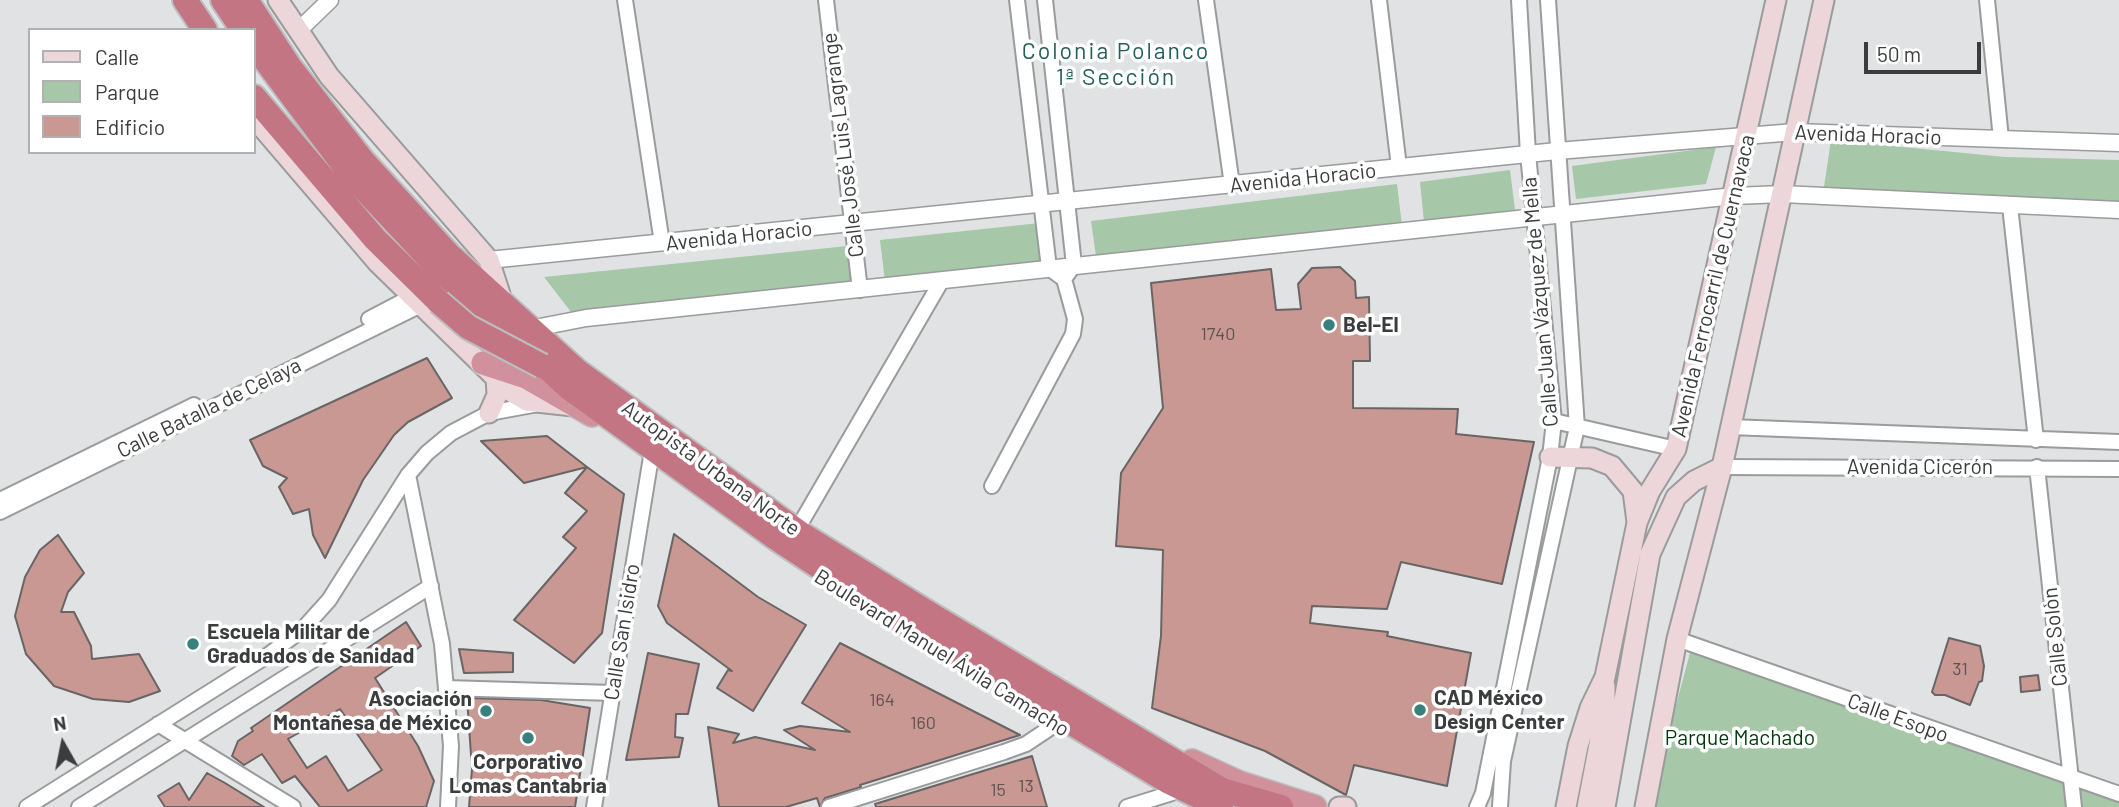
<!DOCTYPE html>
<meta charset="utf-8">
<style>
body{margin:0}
#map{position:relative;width:2119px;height:807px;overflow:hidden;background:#e0e2e4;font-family:Barlow,sans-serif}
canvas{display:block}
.legend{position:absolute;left:28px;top:28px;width:228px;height:126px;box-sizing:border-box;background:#fff;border:2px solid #b1b1b1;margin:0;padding:9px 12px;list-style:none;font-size:21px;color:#3b3c3d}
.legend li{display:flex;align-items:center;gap:14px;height:35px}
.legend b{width:35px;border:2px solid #b1b1b1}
.north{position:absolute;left:28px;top:709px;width:70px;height:70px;-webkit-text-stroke:5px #fff;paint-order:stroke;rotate:351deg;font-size:19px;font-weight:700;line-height:28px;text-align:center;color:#3b3c3d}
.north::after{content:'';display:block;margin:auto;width:24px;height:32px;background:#3b3c3d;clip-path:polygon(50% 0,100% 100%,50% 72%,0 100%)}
.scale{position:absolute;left:1864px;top:42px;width:117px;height:32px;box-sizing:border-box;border:4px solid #3b3c3d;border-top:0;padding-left:9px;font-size:21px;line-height:24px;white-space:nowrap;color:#3b3c3d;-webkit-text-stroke:5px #fff;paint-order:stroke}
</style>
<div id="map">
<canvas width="2119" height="807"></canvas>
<ul class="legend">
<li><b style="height:9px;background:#edd6da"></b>Calle</li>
<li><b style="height:19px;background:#a6c7a8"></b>Parque</li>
<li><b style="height:19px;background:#c99893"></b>Edificio</li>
</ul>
<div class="north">N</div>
<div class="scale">50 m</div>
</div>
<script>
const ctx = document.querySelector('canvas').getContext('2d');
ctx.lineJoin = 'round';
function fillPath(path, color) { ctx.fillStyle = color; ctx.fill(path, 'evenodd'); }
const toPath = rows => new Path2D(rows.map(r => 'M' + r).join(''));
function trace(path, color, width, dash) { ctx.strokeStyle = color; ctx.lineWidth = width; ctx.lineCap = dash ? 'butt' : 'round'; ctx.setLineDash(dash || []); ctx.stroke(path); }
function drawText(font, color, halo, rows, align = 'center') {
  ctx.font = font + ' Barlow,sans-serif'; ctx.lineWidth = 7; ctx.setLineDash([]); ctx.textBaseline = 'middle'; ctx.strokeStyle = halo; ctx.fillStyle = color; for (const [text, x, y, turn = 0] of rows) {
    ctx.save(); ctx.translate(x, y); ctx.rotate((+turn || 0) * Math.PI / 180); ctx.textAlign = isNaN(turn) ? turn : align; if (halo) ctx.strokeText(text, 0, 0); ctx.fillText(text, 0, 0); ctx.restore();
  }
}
fillPath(toPath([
 [1831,140,2005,157,2119,160,2119,204,1824,187],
 [1716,147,1706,184,1576,199,1572,166],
 [1510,170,1515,210,1424,222,1420,182],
 [1397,184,1402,226,1097,263,1091,221],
 [1040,223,1045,264,885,281,880,240],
 [848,246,852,290,575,317,544,277],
 [1691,649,2119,795,2119,807,1649,807]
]), '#a6c7a8');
const building = toPath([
 [1340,267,1355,281,1356,298,1369,297,1370,361,1353,361,1353,408,1458,409,1456,434,1534,442,1502,584,1401,562,1387,609,1312,606,1310,623,1388,632,1387,636,1471,653,1447,786,1354,765,1346,795,1265,751,1152,708,1161,636,1163,550,1116,546,1121,473,1163,408,1151,283,1271,269,1276,310,1301,309,1298,284,1312,268,1340,267],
 [427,358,452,398,408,422,394,435,363,480,325,558,313,535,309,509,293,514,279,487,287,478,263,466,250,440,427,358],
 [547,436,587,467,524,483,481,441,547,436],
 [587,467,624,494,602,633,574,663,514,620,576,548,563,537,587,511,565,493,587,467],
 [674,534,758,597,806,625,753,711,717,688,728,670,732,671,667,623,658,606,674,534],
 [58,535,84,573,68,592,61,612,74,612,91,646,92,659,139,654,160,691,129,702,93,699,54,686,26,654,15,616,25,577,40,550,58,535],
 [406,622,421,646,375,678,418,746,434,781,426,807,320,807,295,776,282,783,262,754,244,765,232,756,238,741,253,731,251,728,406,622],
 [340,709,382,770,348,791,326,756,307,768,288,739,340,709],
 [1949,638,1980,646,1984,666,1982,681,1979,682,1970,705,1945,695,1935,695,1932,692,1949,638],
 [840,643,1020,735,860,785,861,787,825,798,820,807,817,798,786,807,719,807,708,727,739,734,733,743,755,737,815,750,784,730,800,726,850,732,802,703,840,643],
 [459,649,513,653,513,672,464,673,459,649],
 [648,653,699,664,688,714,676,714,675,737,683,738,679,757,626,760,648,653],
 [2038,675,2040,690,2021,692,2020,677,2038,675],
 [467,698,541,700,590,708,575,807,469,807,472,769,467,698],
 [1032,756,1047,807,876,807,875,804,1032,756],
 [207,773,225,783,264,807,165,807,158,796,179,783,189,800,207,773]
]);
fillPath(building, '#c99893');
trace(building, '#686564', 2);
const minor = toPath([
 [625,0,662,243],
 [826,0,860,290],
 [1045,0,1074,265,1067,275],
 [1206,0,1232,185],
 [1379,0,1399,167],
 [1987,0,2001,139],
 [2010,206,2036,440],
 [369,319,411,297],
 [1554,421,1676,449],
 [1730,427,2119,442],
 [1722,467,2119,469],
 [2037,467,2074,807],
 [408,475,442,644,451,746,448,807],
 [992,486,1073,334,1075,319,1064,279,1049,268,1017,0],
 [0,500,194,405],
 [0,512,419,306],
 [802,521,942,280],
 [1677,639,2119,794],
 [446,688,613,693],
 [158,724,293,807],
 [27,807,267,656,303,629,329,600,408,475,427,453,451,433,489,413,538,404],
 [79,807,431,586],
 [594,807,651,457],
 [829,807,1004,752,1026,744,1056,724],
 [1127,807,1172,793],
 [1477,807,1483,793,1550,457,1554,421,1528,154,1519,0],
 [1500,807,1503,761,1577,427,1548,0]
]);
const tertiary = toPath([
 [298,31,330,0],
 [489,260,1557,151,1795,132,2119,143],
 [540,327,586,318,1734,196,1782,194,2119,210]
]);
const secondary = toPath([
 [278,0,329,76,489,260,500,294],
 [254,118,378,263,508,390,527,401,573,406],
 [489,413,497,395,496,376],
 [1550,457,1592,458,1612,466,1633,491,1637,522],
 [1339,807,1346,807],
 [1566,807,1578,746,1590,708,1605,677,1637,523,1650,491,1676,449,1776,0],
 [1587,807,1605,713,1605,685],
 [1605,807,1650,554,1676,497,1694,481,1722,467],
 [1645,807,1677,639,1722,467,1824,0]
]);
const trunk = toPath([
 [483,363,526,377,592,415],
 [1192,761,1240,783,1315,807]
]);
const motorway = toPath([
 [185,0,205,30],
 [223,0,243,30],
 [246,0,289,66,363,161,449,255,577,371,801,534,928,613,1222,790,1281,807],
 [254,45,351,175,439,269,568,387,776,538,880,607,1169,782,1221,807],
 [254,97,375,239,439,302]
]);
trace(minor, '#999b9d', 18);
trace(tertiary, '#999b9d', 19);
trace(secondary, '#999b9d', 23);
trace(trunk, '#bcbdbd', 26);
trace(motorway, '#bcbdbd', 28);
trace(minor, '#fff', 14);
trace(tertiary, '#fff', 16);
trace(secondary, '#edd6da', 19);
trace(trunk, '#d0909c', 23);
trace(motorway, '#c47584', 24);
const motorwayBridge = toPath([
 [439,302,468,327,542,366]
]);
trace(motorwayBridge, '#bcbdbd', 28, []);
trace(motorwayBridge, '#c47584', 24);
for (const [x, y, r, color] of [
 [1329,325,7,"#38807b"],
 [193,644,7,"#38807b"],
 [1420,710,7,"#38807b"],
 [486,711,7,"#38807b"],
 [528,738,7,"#38807b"]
]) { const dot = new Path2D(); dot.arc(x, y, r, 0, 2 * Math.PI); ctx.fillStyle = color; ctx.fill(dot); trace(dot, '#fff', 2.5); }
drawText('18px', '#5e5352', null, [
 ["1740",1218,334],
 ["31",1960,669],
 ["164",882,700],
 ["160",923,723],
 ["13",1026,786],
 ["15",998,790]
]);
drawText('21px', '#3b3c3d', '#fff', [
 ["Avenida Horacio",1868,135,2],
 ["Calle José Luis Lagrange",843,145,-97],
 ["Avenida Horacio",1303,178,-6],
 ["Avenida Horacio",739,236,-6],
 ["Avenida Ferrocarril de Cuernavaca",1713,286,-77],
 ["Calle Juan Vázquez de Mella",1540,302,-95],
 ["Calle Batalla de Celaya",209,408,-26],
 ["Avenida Cicerón",1920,467],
 ["Autopista Urbana Norte",711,468,36],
 ["Calle San Isidro",622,632,-81],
 ["Calle Solòn",2055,637,-96],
 ["Boulevard Manuel Ávila Camacho",942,653,32],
 ["Calle Esopo",1898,718,20]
]);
drawText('bold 21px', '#3b3c3d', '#fff', [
 ["Bel-El",1343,325],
 ["Escuela Militar de",207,632],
 ["Graduados de Sanidad",207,656],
 ["CAD México",1434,698],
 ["Design Center",1434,722],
 ["Asociación",472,699,"right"],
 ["Montañesa de México",472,723,"right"],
 ["Corporativo",528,762,"center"],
 ["Lomas Cantabria",528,786,"center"]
], 'left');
drawText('21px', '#01390e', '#fff', [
 ["Parque Machado",1740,738]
]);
ctx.letterSpacing = '2px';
drawText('23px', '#245e5a', '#fff', [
 ["Colonia Polanco",1116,51],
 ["1ª Sección",1116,77]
]);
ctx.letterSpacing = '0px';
</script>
